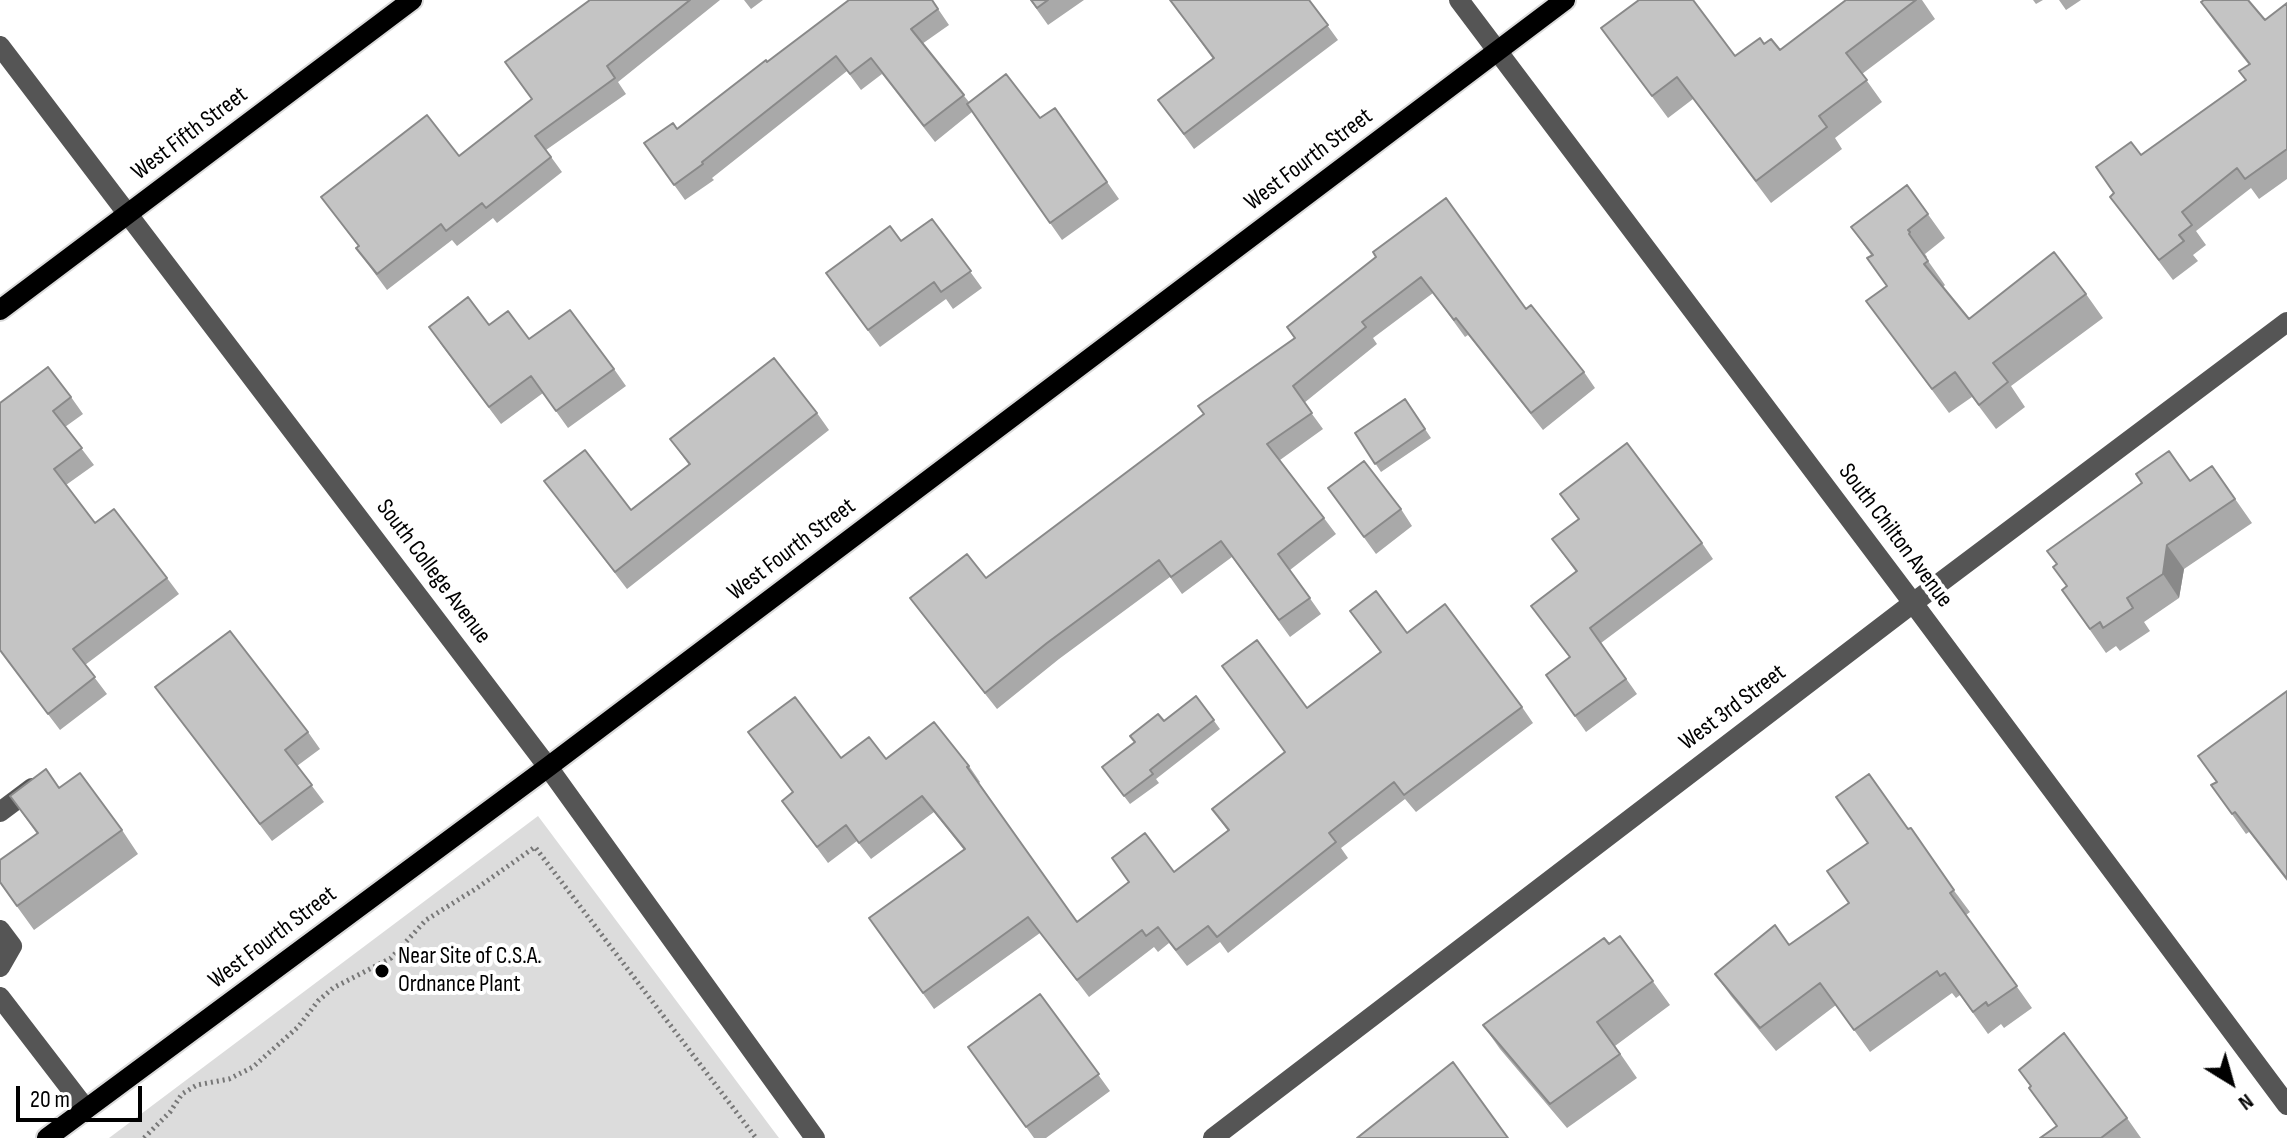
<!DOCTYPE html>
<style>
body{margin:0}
#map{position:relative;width:2287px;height:1138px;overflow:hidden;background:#fff;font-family:"Sofia Sans Condensed",sans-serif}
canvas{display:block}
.north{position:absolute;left:2191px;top:1042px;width:80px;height:80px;-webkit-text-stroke:6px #fff;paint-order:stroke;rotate:143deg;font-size:22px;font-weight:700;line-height:32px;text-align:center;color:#000}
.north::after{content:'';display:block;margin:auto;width:28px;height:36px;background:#000;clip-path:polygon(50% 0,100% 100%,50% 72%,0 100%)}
.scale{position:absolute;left:16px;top:1086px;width:126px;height:36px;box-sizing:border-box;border:4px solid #000;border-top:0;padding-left:10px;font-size:24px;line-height:28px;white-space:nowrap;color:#000;-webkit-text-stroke:6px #fff;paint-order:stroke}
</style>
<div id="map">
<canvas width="2287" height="1138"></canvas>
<div class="north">N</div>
<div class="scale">20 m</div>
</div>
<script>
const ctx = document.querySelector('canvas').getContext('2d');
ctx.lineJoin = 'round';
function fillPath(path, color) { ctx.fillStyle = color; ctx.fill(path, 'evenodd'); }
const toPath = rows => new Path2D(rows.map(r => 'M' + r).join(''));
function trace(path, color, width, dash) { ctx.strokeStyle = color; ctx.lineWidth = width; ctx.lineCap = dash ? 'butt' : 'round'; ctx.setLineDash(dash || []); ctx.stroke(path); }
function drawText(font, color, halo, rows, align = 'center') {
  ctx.font = font + ' "Sofia Sans Condensed",sans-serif'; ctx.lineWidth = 8; ctx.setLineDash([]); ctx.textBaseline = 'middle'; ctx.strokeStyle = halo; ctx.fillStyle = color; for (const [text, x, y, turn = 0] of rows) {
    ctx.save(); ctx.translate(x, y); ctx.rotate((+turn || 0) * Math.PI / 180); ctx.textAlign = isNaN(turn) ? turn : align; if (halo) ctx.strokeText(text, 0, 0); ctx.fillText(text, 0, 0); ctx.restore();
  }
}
fillPath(toPath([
 [538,816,779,1138,109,1138]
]), '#dcdcdc');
const major = toPath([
 [0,310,412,0],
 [47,1138,548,767,1565,0]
]);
trace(major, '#dbdbdb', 24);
trace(toPath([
 [144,1138,170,1112,182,1094,197,1085,229,1079,253,1067,298,1027,318,1001,333,988,391,958,426,920,477,888,535,847,756,1138]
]), '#777', 5, [2, 4]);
trace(toPath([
 [1459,0,1913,603,2287,1105],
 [0,46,548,767,815,1138],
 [0,812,32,788],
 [0,930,12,946,0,967],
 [0,997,86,1109],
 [1213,1138,1913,603,2287,322]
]), '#555', 20);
trace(major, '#000', 20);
fillPath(toPath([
 [590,0,720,0,618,82,626,94,546,150,562,172,497,223,493,218,457,246,452,240,387,290,356,248,358,246,321,197,459,156,532,99],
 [744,0,763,0,751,9],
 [932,0,949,25,922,44,969,102,1040,118,1055,108,1119,199,1062,240,972,112,935,142,882,74,861,90,847,71,712,178,714,180,685,200,644,143,677,129,767,62],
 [1030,0,1084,0,1048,25],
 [1170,0,1309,0,1338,40,1194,149,1158,100,1213,59],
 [1846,0,1922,0,1935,19,1862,74,1882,102,1835,138,1842,149,1771,203,1693,99,1668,118,1601,28,1735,56,1764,44,1780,50],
 [2033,0,2043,0,2036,4],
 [2059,0,2081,0,2066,10],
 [2201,2,2265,20,2287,3,2287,179,2259,199,2251,188,2196,231,2206,245,2193,255,2198,261,2173,280,2110,197,2114,193,2141,155,2246,80,2249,65,2215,22],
 [1907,185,1945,238,1925,254,1927,257,1926,258,1945,285,1943,287,1969,319,2086,294,2103,318,2011,386,2025,407,1996,429,1972,397,1949,413,1866,301,1887,286,1871,255,1851,227],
 [932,219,982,288,953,309,946,299,880,347,838,290],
 [1376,257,1526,309,1584,372,1595,388,1543,430,1468,335,1465,337,1433,293,1373,338,1377,344,1304,403,1323,429,1280,460,1336,534,1290,570,1321,614,1290,637,1232,557,1182,594,1170,577,1059,659,997,709,922,614,910,598,986,578,1204,414,1294,338,1287,327],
 [489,325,614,369,626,386,568,428,543,393,501,424,440,343],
 [71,397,83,414,65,427,94,465,66,485,95,523,167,578,179,594,85,665,107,694,60,730,0,651,0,403],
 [1405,399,1431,438,1381,472,1355,433],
 [817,413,829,430,627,589,544,481,631,510,689,465,670,439],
 [2212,466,2252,523,2184,569,2179,598,2144,622,2150,631,2120,651,2116,646,2106,653,2062,590,2190,481],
 [1328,488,1401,509,1412,526,1376,554],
 [1560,494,1702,543,1713,559,1601,643,1637,694,1586,732,1546,675,1570,658,1531,606,1576,572,1552,539,1579,520],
 [1350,611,1407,633,1522,707,1533,723,1416,812,1405,799,1341,848,1348,858,1228,953,1220,942,1187,966,1169,943,1158,952,1154,947,1089,997,1040,933,934,1009,869,918,964,850,934,812,871,859,857,841,828,863,782,801,793,792,748,732,841,758,886,759,969,766,980,782,979,783,1077,922,1129,882,1112,858,1174,872,1228,831,1212,809,1285,752,1307,708,1380,652],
 [155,687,308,732,320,749,297,766,324,802,272,841],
 [2287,691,2287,881,2249,832,2246,834,2226,806,2216,782],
 [1196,696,1220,729,1156,779,1159,783,1130,804,1102,767],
 [59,788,122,830,138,854,34,930,0,883,37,834,10,796],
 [1908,829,1970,912,1966,915,2032,1008,2004,1028,2001,1024,1988,1034,1960,995,1956,998,1952,993,1870,1052,1836,1005,1776,1051,1731,996,1715,974,1789,945,1849,903,1867,843],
 [1620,936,1670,1005,1615,1046,1637,1078,1567,1128,1500,1049,1483,1025],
 [1040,994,1110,1091,1046,1138,1034,1138,968,1047],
 [2019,1070,2127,1118,2141,1138,2040,1138,2057,1127,2029,1088,2031,1087]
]), '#a9a9a9');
fillPath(toPath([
 [2167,545,2184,569,2179,598,2163,574]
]), '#898989');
const building = toPath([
 [590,0,690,0,607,66,615,78,535,136,551,157,486,208,482,203,446,231,441,224,377,274,356,248,359,246,321,197,427,115,459,156,532,99,505,62,590,0],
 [849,0,932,0,938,9,911,29,964,95,924,126,871,58,850,74,836,56,702,162,703,164,674,185,644,143,673,123,677,129,766,60,767,62,849,0],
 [1031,0,1048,0,1037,8,1031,0],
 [1170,0,1309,0,1328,25,1184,134,1158,100,1214,58,1170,0],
 [1639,0,1693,0,1735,56,1760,38,1764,44,1771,39,1780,50,1846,0,1916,0,1846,53,1867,80,1819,116,1827,127,1756,181,1677,77,1652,96,1601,28,1639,0],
 [2204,0,2248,0,2265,20,2287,3,2287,149,2245,179,2237,168,2182,212,2192,225,2179,235,2184,241,2159,260,2110,197,2114,193,2096,167,2131,142,2141,155,2246,80,2239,71,2250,64,2201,2,2204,0],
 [1006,74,1040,118,1055,108,1107,182,1050,223,967,104,1006,74],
 [1907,185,1928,214,1908,230,1910,232,1909,234,1928,261,1924,264,1969,319,2054,252,2086,294,1993,363,2008,382,1979,405,1955,372,1932,389,1866,301,1887,286,1867,258,1873,255,1851,227,1907,185],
 [1446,198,1526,309,1531,305,1584,372,1531,413,1456,318,1454,320,1421,277,1362,322,1366,327,1293,386,1312,413,1267,444,1324,518,1278,554,1310,598,1279,620,1221,541,1171,577,1159,560,1047,643,985,693,910,598,967,554,986,578,1204,414,1198,406,1295,338,1287,327,1376,257,1373,252,1446,198],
 [932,219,971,271,941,292,934,282,868,330,826,273,890,226,901,241,932,219],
 [468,297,489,325,508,311,529,339,570,310,614,369,556,411,531,376,489,407,429,327,468,297],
 [774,358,817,413,615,572,544,481,585,450,631,510,690,464,670,439,774,358],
 [48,367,71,397,53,411,82,448,54,469,95,523,114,509,167,578,73,649,95,677,48,714,0,650,0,403,48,367],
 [1405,399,1425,429,1375,464,1355,433,1405,399],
 [1627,443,1702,543,1590,628,1626,679,1575,716,1546,675,1570,657,1531,606,1577,571,1552,539,1579,519,1560,494,1627,443],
 [2169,451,2190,481,2212,466,2235,499,2167,545,2163,574,2127,598,2133,608,2103,628,2100,622,2090,629,2062,590,2067,586,2053,567,2057,564,2047,551,2142,483,2136,474,2169,451],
 [1364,461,1401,509,1364,537,1328,488,1364,461],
 [1376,591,1407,633,1445,604,1522,707,1404,795,1394,782,1329,833,1336,842,1217,937,1208,926,1176,950,1158,927,1146,936,1142,930,1077,980,1028,917,923,993,869,918,965,849,922,796,859,843,846,825,817,847,782,801,793,792,748,732,795,697,841,758,869,737,886,759,934,722,969,766,967,767,1077,922,1129,882,1112,858,1145,833,1174,872,1229,830,1212,809,1285,752,1222,666,1257,640,1307,708,1381,652,1350,611,1376,591],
 [230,631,308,732,285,750,312,785,260,824,155,687,230,631],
 [2287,691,2287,879,2235,812,2232,814,2211,785,2217,782,2198,756,2287,691],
 [1196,696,1214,720,1150,770,1153,774,1124,796,1102,767,1135,742,1130,736,1158,714,1164,721,1196,696],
 [46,769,59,788,80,773,122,830,17,906,0,882,0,860,38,833,10,796,46,769],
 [1869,774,1908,829,1911,828,1954,890,1950,893,2017,986,1988,1006,1986,1002,1973,1012,1945,973,1940,976,1937,971,1854,1030,1820,983,1760,1028,1715,974,1775,925,1789,945,1849,903,1827,871,1868,843,1836,797,1869,774],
 [1620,936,1653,981,1597,1022,1620,1054,1550,1104,1483,1025,1604,938,1609,944,1620,936],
 [1040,994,1099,1074,1026,1127,968,1047,1040,994],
 [2064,1033,2127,1118,2101,1138,2040,1138,2057,1126,2029,1088,2031,1086,2019,1070,2064,1033],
 [1453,1062,1508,1138,1357,1138,1453,1062]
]);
fillPath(building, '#c4c4c4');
trace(building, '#898989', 2);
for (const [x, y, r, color] of [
 [382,971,8,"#000"]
]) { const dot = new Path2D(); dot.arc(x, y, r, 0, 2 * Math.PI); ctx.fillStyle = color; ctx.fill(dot); trace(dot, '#fff', 3); }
drawText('24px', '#000', '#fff', [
 ["West Fifth Street",190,134,-37],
 ["West Fourth Street",1309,160,-37],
 ["South Chilton Avenue",1895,536,53],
 ["West Fourth Street",792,550,-37],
 ["South College Avenue",433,572,53],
 ["West 3rd Street",1733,708,-37],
 ["West Fourth Street",273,938,-37]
]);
drawText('24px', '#000', '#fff', [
 ["Near Site of C.S.A.",398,957],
 ["Ordnance Plant",398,985]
], 'left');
</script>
